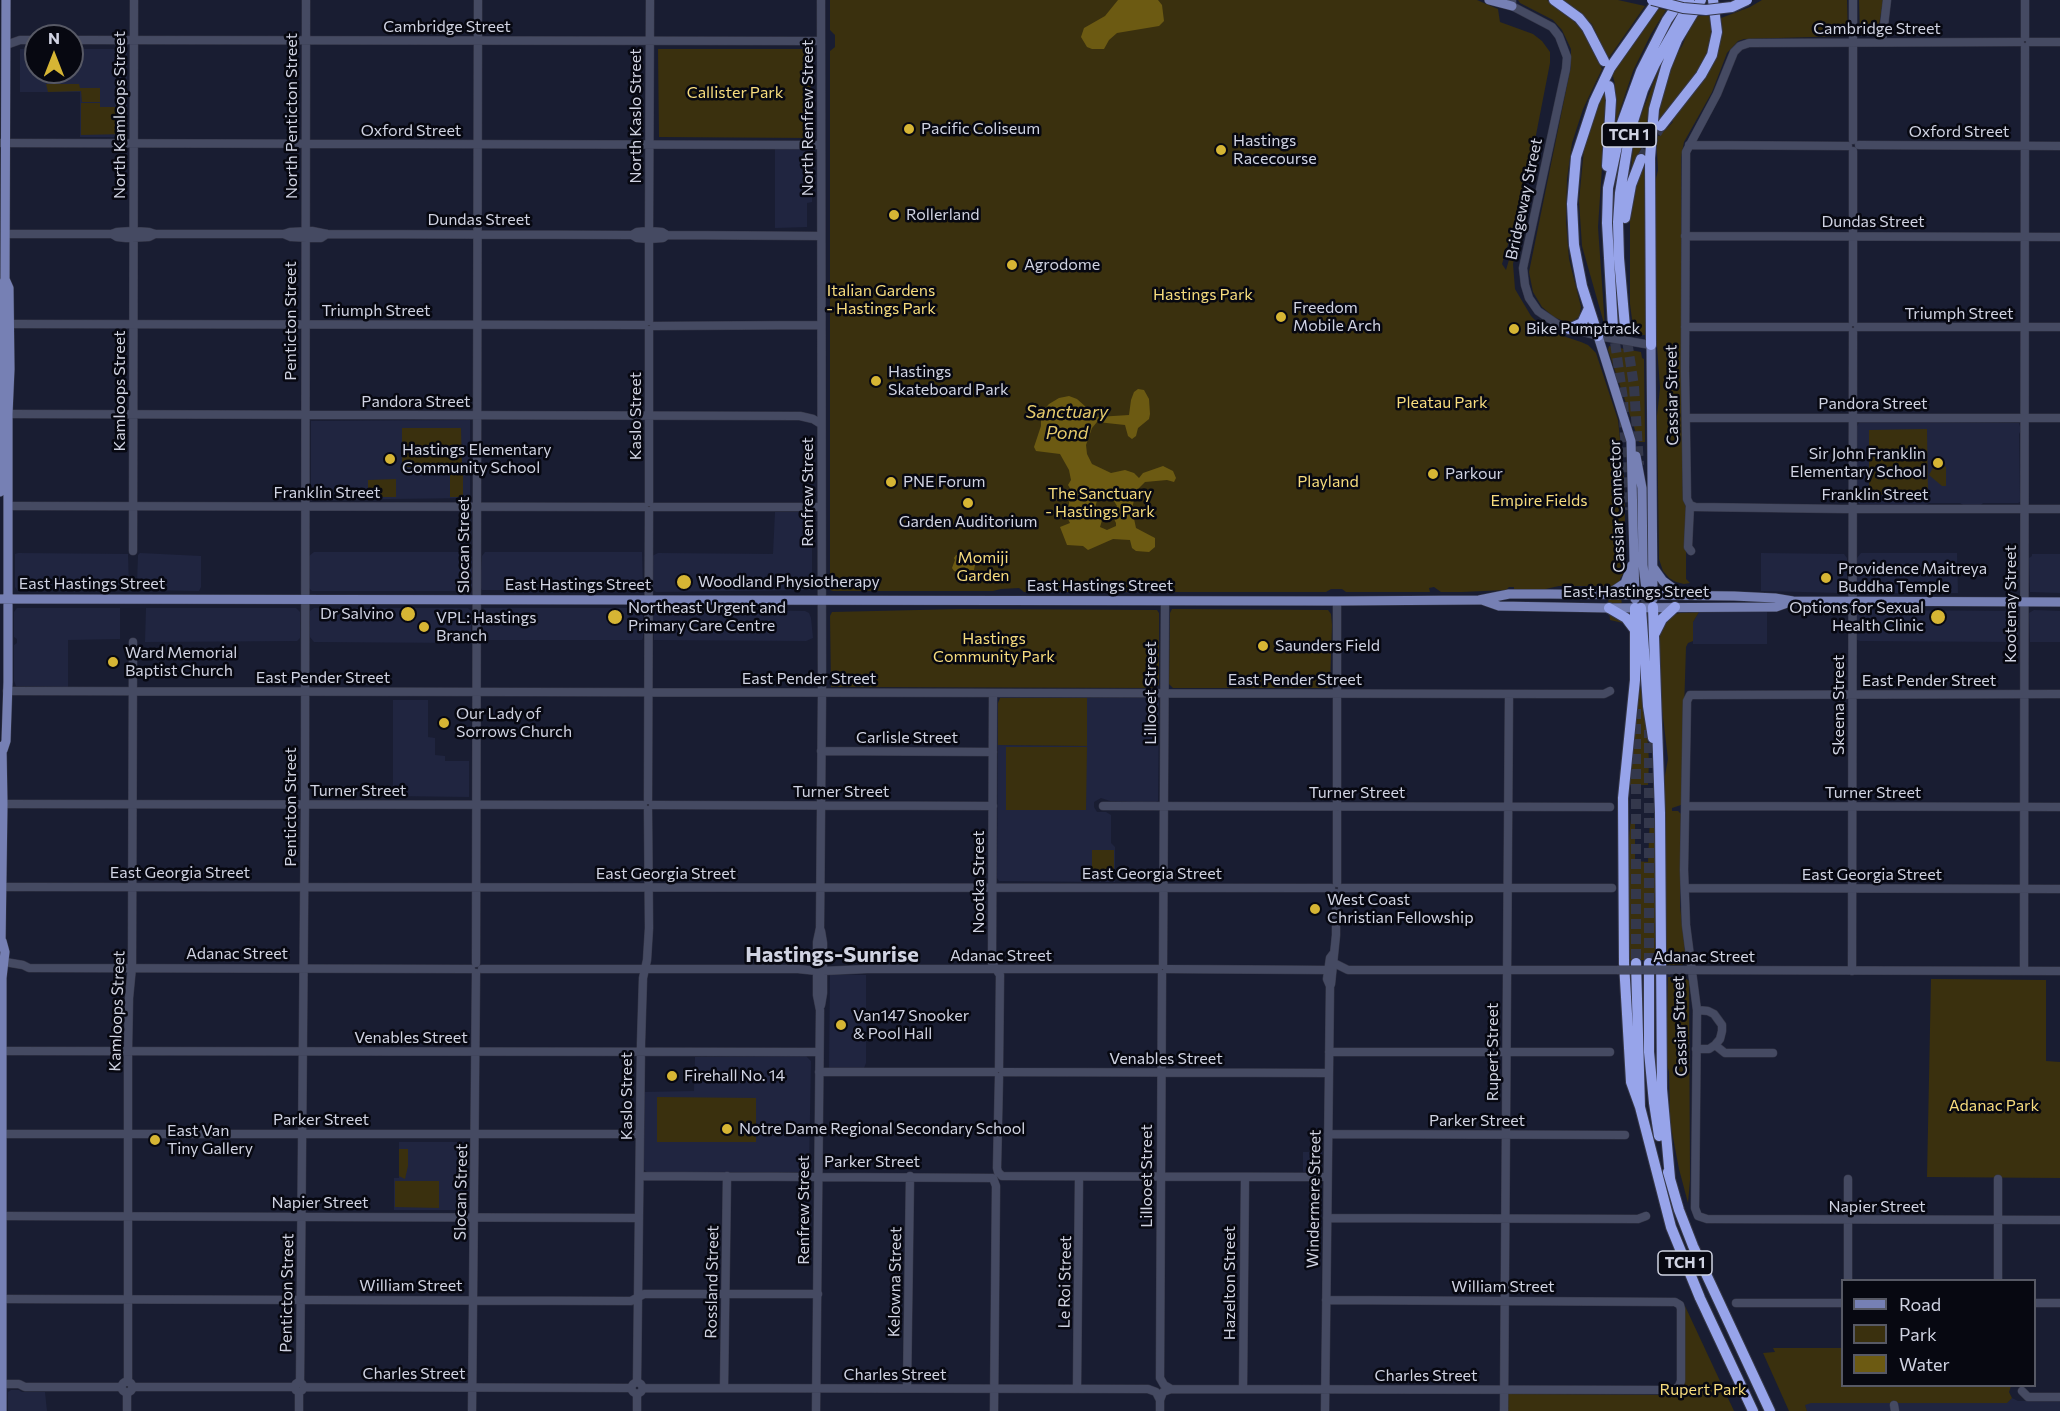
<!DOCTYPE html>
<style>
body{margin:0}
#map{position:relative;width:2060px;height:1411px;overflow:hidden;background:#191d32;font-family:Commissioner,sans-serif}
canvas{display:block}
.legend{position:absolute;left:1841px;top:1279px;width:195px;height:108px;box-sizing:border-box;background:#070811;border:2px solid #575965;margin:0;padding:8px 10px;list-style:none;font-size:18px;color:#d0d3e2}
.legend li{display:flex;align-items:center;gap:12px;height:30px}
.legend b{width:30px;border:2px solid #575965}
.north{position:absolute;left:24px;top:24px;width:60px;height:60px;box-sizing:border-box;background:#070811;border:2px solid #575965;border-radius:50%;rotate:0deg;font-size:16px;font-weight:700;line-height:24px;text-align:center;color:#d0d3e2}
.north::after{content:'';display:block;margin:auto;width:21px;height:27px;background:#d6b534;clip-path:polygon(50% 0,100% 100%,50% 72%,0 100%)}
</style>
<div id="map">
<canvas width="2060" height="1411"></canvas>
<ul class="legend">
<li><b style="height:8px;background:#7680b4"></b>Road</li>
<li><b style="height:16px;background:#3a300e"></b>Park</li>
<li><b style="height:16px;background:#6c5a12"></b>Water</li>
</ul>
<div class="north">N</div>
</div>
<script>
const ctx = document.querySelector('canvas').getContext('2d');
ctx.lineJoin = 'round';
function fillPath(path, color) { ctx.fillStyle = color; ctx.fill(path, 'evenodd'); }
const toPath = rows => new Path2D(rows.map(r => 'M' + r).join(''));
function trace(path, color, width, dash) { ctx.strokeStyle = color; ctx.lineWidth = width; ctx.lineCap = dash ? 'butt' : 'round'; ctx.setLineDash(dash || []); ctx.stroke(path); }
function drawText(font, color, halo, rows, align = 'center') {
  ctx.font = font + ' Commissioner,sans-serif'; ctx.lineWidth = 5; ctx.setLineDash([]); ctx.textBaseline = 'middle'; ctx.strokeStyle = halo; ctx.fillStyle = color; for (const [text, x, y, turn = 0] of rows) {
    ctx.save(); ctx.translate(x, y); ctx.rotate((+turn || 0) * Math.PI / 180); ctx.textAlign = isNaN(turn) ? turn : align; if (halo) ctx.strokeText(text, 0, 0); ctx.fillText(text, 0, 0); ctx.restore();
  }
}
fillPath(toPath([
 [20,49,36,49,36,72,72,72,72,49,127,49,127,137,80,137,80,92,20,92],
 [775,149,808,149,812,151,812,202,807,203,807,227,775,228],
 [470,420,470,498,311,500,311,421],
 [1860,421,2019,423,2021,430,2019,434,2020,502,2018,503,1983,503,1980,506,1963,505,1960,503,1929,503,1926,505,1860,505,1857,501,1857,426],
 [775,512,808,512,812,516,812,587,810,590,656,592,651,587,653,577,652,556,658,553,773,554],
 [314,552,468,552,472,556,473,587,469,591,312,591,308,587,309,556],
 [485,552,642,552,643,587,639,591,482,590,480,587,482,556],
 [18,553,128,554,129,588,125,590,17,590,15,587,15,554],
 [140,553,201,556,201,587,199,591,139,590,137,583,138,555],
 [1761,553,1844,554,1847,558,1847,591,1843,593,1761,591],
 [1861,553,1957,553,1958,593,1860,593,1857,590,1857,558],
 [2032,554,2060,554,2060,593,2030,592,2029,558,2032,556],
 [17,608,120,608,120,639,68,640,68,687,16,686,14,681,14,645,17,643,17,639,14,637,14,612],
 [146,608,296,608,300,612,300,638,297,641,145,642],
 [314,608,468,608,471,611,471,638,468,643,314,642,310,637,310,611],
 [484,608,639,608,643,612,643,638,642,640,485,640,482,638,481,613],
 [658,609,805,611,809,613,811,618,813,638,806,641,654,640,653,615,654,610],
 [1862,610,2017,611,2019,615,2018,642,1860,641,1857,640,1857,614],
 [2034,610,2060,611,2060,642,2030,642,2029,613],
 [1767,611,1767,644,1693,644,1693,622,1699,612],
 [1087,698,1154,698,1159,700,1158,801,1155,803,1110,801,1101,798,1094,802,1094,807,1097,812,1106,812,1111,815,1111,843,1115,847,1115,882,999,881,997,878,998,745,1087,746],
 [393,700,428,700,428,737,435,738,435,755,445,756,445,761,469,761,469,797,393,796],
 [830,974,866,975,866,1063,864,1068,829,1068],
 [806,1056,811,1061,809,1167,808,1172,647,1172,644,1170,644,1092,694,1091,695,1057],
 [399,1142,468,1142,467,1210,394,1210,394,1178,399,1178],
 [1303,1152,1322,1152,1320,1171,1303,1172],
 [19,1390,22,1392,45,1392,47,1411,8,1411,8,1392,11,1390],
 [2012,1398,2018,1401,2060,1401,2060,1411,1807,1411,1804,1403,2006,1403]
]), '#202540');
fillPath(toPath([
 [830,0,1477,0,1498,9,1500,22,1533,34,1542,41,1550,52,1550,63,1535,140,1516,219,1502,264,1506,270,1528,195,1513,264,1515,289,1531,316,1545,330,1581,342,1588,345,1596,353,1618,420,1624,478,1626,569,1620,579,1623,623,1610,620,1607,586,1559,586,1541,590,1514,590,1514,587,1509,587,1506,590,1462,592,1441,592,1434,587,1429,588,1430,592,1346,592,1342,589,1331,589,1326,592,1024,592,1019,588,1001,589,993,591,833,591,830,590,830,51,835,47,835,35,830,30],
 [1518,0,1547,0,1563,10,1581,28,1602,69,1583,109,1572,143,1567,179,1566,221,1569,259,1581,307,1579,317,1571,322,1563,321,1554,317,1542,307,1533,292,1529,272,1571,66,1571,49,1562,30,1553,20,1520,3],
 [1562,0,1618,0,1645,6,1608,59,1592,24],
 [1762,0,1847,0,1848,36,1744,39,1738,41,1727,53,1712,92,1684,142,1681,158,1681,242,1683,500,1686,507,1686,579,1690,583,1684,584,1676,582,1669,578,1663,571,1659,559,1657,416,1660,388,1656,332,1655,183,1658,170,1656,135,1659,136,1673,122,1671,120,1720,30,1721,18,1750,7],
 [1859,0,1883,0,1878,32,1876,34,1860,35],
 [1657,8,1666,10,1651,34,1633,71,1615,125,1615,85,1612,72],
 [1695,16,1712,16,1710,46,1704,63,1658,122,1661,102,1675,56,1682,46],
 [658,49,811,49,810,138,659,137],
 [1659,68,1660,69,1650,104,1645,139,1631,172,1633,145,1638,123],
 [46,84,79,84,80,88,100,88,100,102,82,102,81,91,48,92],
 [1605,90,1605,122,1598,227,1605,327,1582,246,1579,201,1584,148,1591,121],
 [81,103,100,103,100,107,124,107,125,134,81,135],
 [1645,161,1646,329,1645,335,1629,335,1602,329,1633,327,1630,304,1630,214,1636,183],
 [1609,346,1641,352,1642,358,1644,359,1645,442,1639,442,1608,350],
 [402,428,461,428,462,467,402,467],
 [1927,429,1928,495,1869,495,1869,430],
 [1939,464,1946,467,1946,486,1942,486,1929,475,1934,466],
 [453,470,463,470,463,497,450,497,450,473],
 [396,479,396,497,368,497,368,480],
 [961,609,1157,610,1159,613,1159,685,1153,688,831,687,830,616,832,612],
 [1172,609,1328,610,1331,614,1332,625,1330,687,1327,688,1173,688,1169,684,1170,613],
 [1699,612,1693,622,1693,641,1688,643,1686,647,1681,805,1672,808,1672,811,1678,811,1681,814,1680,906,1686,961,1682,965,1665,965,1665,775,1668,759,1661,701,1659,631,1661,626,1672,615,1680,613],
 [1638,688,1644,689,1649,761,1648,785,1629,785],
 [1000,698,1087,698,1087,746,998,745,998,703],
 [1006,747,1087,747,1086,810,1006,810],
 [1635,817,1635,861,1648,862,1650,817,1656,822,1655,960,1628,960,1628,846,1631,819],
 [1092,850,1114,850,1114,874,1092,874],
 [1668,977,1684,977,1689,981,1690,1180,1688,1203,1679,1169,1670,1122,1669,1072,1666,1060],
 [1931,979,2046,980,2046,1061,2060,1062,2060,1178,1927,1177],
 [657,1097,756,1098,756,1142,657,1142],
 [399,1149,408,1149,408,1166,405,1179,399,1176],
 [395,1181,439,1181,439,1208,395,1207],
 [1685,1306,1734,1411,1507,1411,1507,1394,1672,1395,1681,1391,1684,1385],
 [1773,1348,1842,1348,1842,1386,2011,1386,2009,1392,2012,1398,2007,1403,1811,1403,1805,1405,1807,1411,1789,1411,1763,1353,1775,1352]
]), '#3a300e');
fillPath(toPath([
 [1118,0,1158,0,1162,5,1164,21,1159,26,1117,33,1109,40,1104,49,1092,49,1087,47,1081,37,1084,28,1105,16],
 [1138,389,1144,390,1149,399,1150,414,1149,419,1138,428,1136,436,1132,439,1128,436,1125,425,1097,422,1092,428,1086,445,1087,454,1092,464,1111,473,1125,470,1134,473,1139,478,1143,473,1163,466,1173,471,1176,478,1174,482,1167,480,1145,482,1139,488,1140,495,1134,500,1132,509,1136,528,1155,538,1155,547,1149,552,1136,551,1132,548,1130,540,1113,539,1088,550,1083,546,1067,545,1060,527,1070,523,1067,517,1071,490,1068,485,1071,480,1069,470,1060,454,1036,451,1034,447,1041,426,1041,413,1049,404,1059,398,1069,396,1077,399,1097,417,1129,415,1131,400,1134,392],
 [1102,498,1108,501,1114,501,1117,506,1117,509,1113,512,1106,512,1107,515,1113,517,1116,523,1116,526,1107,530,1100,527,1103,517,1095,509,1097,500],
 [968,553,976,560,974,570,967,570,962,573,954,571,952,568,955,560,954,558,956,555,963,556,963,560,966,561,969,559]
]), '#6c5a12');
trace(toPath([
 [1641,159,1661,126],
 [1625,327,1634,386,1639,465],
 [1613,328,1623,399,1629,510],
 [1646,598,1650,660],
 [1636,709,1636,963],
 [1649,963,1649,730]
]), '#34384c', 10, [10, 5]);
const minor = toPath([
 [1512,0,1512,6,1552,27,1559,36,1567,57,1566,69,1523,268,1525,285,1529,298,1538,311,1560,326,1598,336,1651,345],
 [1853,0,1853,140],
 [2025,37,2025,0],
 [72,40,821,41],
 [1882,42,1887,0],
 [2030,42,2060,42],
 [6,45,20,40,36,40],
 [0,143,821,145],
 [1689,145,1848,146],
 [1859,145,2060,146],
 [649,231,650,0],
 [6,234,112,234,117,232,133,231,149,232,155,234,284,234,290,232,312,231,327,234,632,235,637,232,649,231,662,232,667,235],
 [112,234,117,237,126,238,149,237,155,234],
 [284,234,291,237,312,238,321,238,327,234],
 [632,235,637,238,649,239,663,238,667,235,821,236],
 [1685,236,2060,237],
 [649,239,649,321],
 [1853,322,1853,151],
 [4,324,644,325],
 [654,326,821,325],
 [1685,327,1848,327],
 [1858,327,2060,327],
 [8,414,800,416,813,419,821,424],
 [1686,418,2060,418],
 [649,502,649,330],
 [1690,505,1695,507,1843,509,2060,509],
 [9,506,644,507],
 [654,507,821,507],
 [133,551,134,0],
 [1691,551,1688,547,1690,505,1687,499,1685,372,1686,152,1717,94,1734,52,1740,46,1749,43,2020,42],
 [7,691,1554,694,1604,694,1610,691],
 [993,693,992,963,1000,975,999,1068],
 [2060,694,1690,695,1687,701,1684,870,1686,925,1697,1010,1695,1208,1698,1216,1707,1219,2060,1220],
 [821,751,993,752],
 [648,800,649,511],
 [0,804,643,805],
 [653,805,993,806],
 [1103,806,1610,807],
 [1686,806,2060,807],
 [1337,883,1337,601],
 [0,887,1331,888],
 [1342,888,1612,888],
 [1685,888,2060,889],
 [5,962,23,965,29,968,471,969],
 [476,963,478,0],
 [1334,963,1348,970,1617,970],
 [1163,965,1165,601],
 [482,969,798,969,817,971],
 [1167,969,1328,970],
 [1670,970,2060,971],
 [2024,970,2025,47],
 [823,971,867,969,1158,969],
 [1852,971,1853,332],
 [1162,974,1160,1378,1164,1385,1171,1389],
 [1331,984,1336,935,1336,893],
 [821,1005,823,993,823,943,821,931],
 [1715,1045,1725,1053,1773,1053],
 [1696,1049,1709,1049,1715,1045,1720,1039,1722,1031,1722,1025,1714,1014,1708,1011,1697,1010],
 [2,1051,819,1052],
 [1329,1052,1610,1052],
 [819,1072,994,1072],
 [1003,1072,1328,1073],
 [999,1077,997,1168,998,1172,1002,1176,1327,1177],
 [2,1134,640,1134],
 [1328,1134,1625,1135],
 [640,1176,993,1178,996,1186,994,1411],
 [2,1216,639,1218],
 [1327,1218,1638,1219,1646,1216],
 [1848,1280,1848,1179],
 [1998,1280,1998,1179],
 [2,1299,631,1301,644,1294,818,1294],
 [1736,1303,1842,1303],
 [2034,1303,2060,1303],
 '121.5 1387a5.5 5.5 0 1 1 11 0a5.5 5.5 0 1 1-11 0Z',
 [128,1382,128,1051,129,998,132,967,133,642],
 [637,1382,641,1043,643,978,647,960,649,928,648,810],
 '294.5 1387a4.5 4.5 0 1 1 9 0a4.5 4.5 0 1 1-9 0Z',
 '631.5 1388a5.5 5.5 0 1 1 11 0a5.5 5.5 0 1 1-11 0Z',
 [300,1383,305,798,306,0],
 [2,1384,19,1384,25,1387,122,1387],
 [132,1387,295,1387],
 [304,1387,631,1388],
 [643,1388,1148,1389,1156,1392,1160,1400],
 [724,1388,727,1176],
 [907,1388,910,1176],
 [1077,1389,1079,1177],
 [1243,1389,1245,1177],
 [2022,1391,2028,1397,2060,1397],
 [1894,1405,1895,1411],
 [127,1411,127,1392],
 [299,1411,299,1392],
 [472,1411,476,973],
 [637,1411,637,1394],
 [816,1411,820,1010,817,995,817,942,820,928,822,692,821,0],
 [1160,1411,1160,1400,1163,1392,1171,1389,1674,1390,1679,1386,1681,1381,1681,1309,1680,1305,1675,1302,1326,1300],
 [1325,1411,1330,986,1327,979,1330,958,1333,954],
 [1504,1411,1509,694]
]);
const major = toPath([
 [1489,0,1512,6],
 [1598,336,1631,441,1635,599],
 [1651,345,1653,599],
 [1636,456,1642,488,1643,565,1647,597],
 [0,492,2,288,5,279,6,0],
 [1653,567,1663,581,1681,594],
 [1610,593,1625,583,1632,565],
 [0,599,1337,601,1479,600,1509,594,1550,594,1734,596,1775,598,1793,601,2060,602],
 [1482,600,1499,606,1609,608,1776,607,1790,602],
 [3,750,6,741,8,682,8,414,10,369,9,288,5,279],
 [1,945,3,804,2,746],
 [2,1411,2,978,5,952,2,941]
]);
const highway = toPath([
 [1554,0,1579,18,1587,28,1604,61],
 [1661,126,1701,75,1712,55,1717,32,1713,0],
 [1607,166,1611,100,1609,86],
 [1625,218,1631,185,1641,159],
 [1625,327,1619,258,1618,222,1620,193,1630,131,1643,90,1655,64,1690,3],
 [1613,328,1607,223,1608,188,1616,151,1622,123,1641,71,1667,20,1681,0],
 [1569,329,1582,323,1589,308],
 [1598,336,1582,286,1574,245,1572,204,1576,157,1594,102,1610,68,1658,0],
 [1651,345,1650,158,1654,109,1666,67,1677,40,1701,0],
 [1653,607,1660,813,1662,1089,1670,1178],
 [1609,608,1626,618,1635,630],
 [1635,608,1635,680,1623,798,1624,963,1631,1082,1640,1107],
 [1641,608,1648,706,1653,738],
 [1655,633,1662,619,1675,607],
 [1636,963,1640,1107,1671,1227,1700,1298,1753,1411],
 [1649,963,1649,1052,1654,1103,1659,1136],
 [1668,1172,1679,1210,1693,1246,1770,1411]
]);
trace(minor, '#363849', 9);
trace(major, '#363849', 10);
trace(highway, '#363849', 12);
trace(minor, '#454a62', 8);
trace(major, '#7680b4', 9);
trace(highway, '#97a4ea', 10);
const minorBridge = toPath([
 [1617,970,1670,970]
]);
const highwayBridge = toPath([
 [1652,0,1683,8,1706,10,1732,7,1747,0]
]);
trace(minorBridge, '#363849', 9, []);
trace(highwayBridge, '#363849', 12, []);
trace(minorBridge, '#454a62', 8);
trace(highwayBridge, '#97a4ea', 10);
for (const [x, y, r, color] of [
 [909,129,6,"#d6b534"],
 [1221,150,6,"#d6b534"],
 [894,215,6,"#d6b534"],
 [1012,265,6,"#d6b534"],
 [1281,317,6,"#d6b534"],
 [1514,329,6,"#d6b534"],
 [876,381,6,"#d6b534"],
 [390,459,6,"#d6b534"],
 [1938,463,6,"#d6b534"],
 [1433,474,6,"#d6b534"],
 [891,482,6,"#d6b534"],
 [968,503,6,"#d6b534"],
 [1826,578,6,"#d6b534"],
 [684,582,8,"#d6b534"],
 [408,614,8,"#d6b534"],
 [615,617,8,"#d6b534"],
 [1938,617,8,"#d6b534"],
 [424,627,6,"#d6b534"],
 [1263,646,6,"#d6b534"],
 [113,662,6,"#d6b534"],
 [444,723,6,"#d6b534"],
 [1315,909,6,"#d6b534"],
 [841,1025,6,"#d6b534"],
 [672,1076,6,"#d6b534"],
 [727,1129,6,"#d6b534"],
 [155,1140,6,"#d6b534"]
]) { const dot = new Path2D(); dot.arc(x, y, r, 0, 2 * Math.PI); ctx.fillStyle = color; ctx.fill(dot); trace(dot, '#070811', 2); }
for (const [x, y, w] of [
 [1629,135,54],
 [1685,1263,54]
]) { const box = new Path2D(); box.roundRect(x - w / 2, y - 12, w, 24, 4.5); ctx.fillStyle = '#070811'; ctx.fill(box); trace(box, '#d0d3e2', 1.5); }
drawText('bold 15px', '#d0d3e2', null, [
 ["TCH 1",1629,135],
 ["TCH 1",1685,1263]
]);
drawText('16px', '#d0d3e2', '#070811', [
 ["Cambridge Street",447,27],
 ["Cambridge Street",1877,29],
 ["North Kamloops Street",120,115,-90],
 ["North Penticton Street",292,116,-90],
 ["North Kaslo Street",636,116,-90],
 ["North Renfrew Street",808,118,-90],
 ["Oxford Street",411,131],
 ["Oxford Street",1959,132],
 ["Bridgeway Street",1524,199,-78],
 ["Dundas Street",479,220],
 ["Dundas Street",1873,222],
 ["Triumph Street",376,311],
 ["Triumph Street",1959,314],
 ["Penticton Street",291,321,-90],
 ["Kamloops Street",120,391,-90],
 ["Cassiar Street",1672,395,-91],
 ["Pandora Street",416,402],
 ["Pandora Street",1873,404],
 ["Kaslo Street",636,416,-90],
 ["Renfrew Street",808,492,-90],
 ["Franklin Street",327,493],
 ["Franklin Street",1875,495],
 ["Cassiar Connector",1617,506,-92],
 ["Slocan Street",464,545,-90],
 ["East Hastings Street",92,584],
 ["East Hastings Street",578,585],
 ["East Hastings Street",1100,586],
 ["East Hastings Street",1636,592],
 ["Kootenay Street",2011,604,-90],
 ["East Pender Street",323,678],
 ["East Pender Street",809,679],
 ["East Pender Street",1295,680],
 ["East Pender Street",1929,681],
 ["Lillooet Street",1151,693,-90],
 ["Skeena Street",1839,705,-90],
 ["Carlisle Street",907,738],
 ["Turner Street",358,791],
 ["Turner Street",841,792],
 ["Turner Street",1357,793],
 ["Turner Street",1873,793],
 ["Penticton Street",291,807,-90],
 ["East Georgia Street",180,873],
 ["East Georgia Street",666,874],
 ["East Georgia Street",1152,874],
 ["East Georgia Street",1872,875],
 ["Nootka Street",979,882,-90],
 ["Adanac Street",237,954],
 ["Adanac Street",1001,956],
 ["Adanac Street",1704,957],
 ["Kamloops Street",117,1011,-88],
 ["Cassiar Street",1680,1026,-92],
 ["Venables Street",411,1038],
 ["Rupert Street",1493,1052,-90],
 ["Venables Street",1166,1059],
 ["Kaslo Street",627,1096,-90],
 ["Parker Street",321,1120],
 ["Parker Street",1477,1121],
 ["Parker Street",872,1162],
 ["Lillooet Street",1147,1176,-90],
 ["Slocan Street",461,1192,-89],
 ["Windermere Street",1314,1199,-89],
 ["Napier Street",320,1203],
 ["Napier Street",1877,1207],
 ["Renfrew Street",804,1210,-90],
 ["Rossland Street",712,1282,-89],
 ["Kelowna Street",895,1282,-89],
 ["Le Roi Street",1065,1282,-89],
 ["Hazelton Street",1230,1283,-90],
 ["William Street",411,1286],
 ["William Street",1503,1287],
 ["Penticton Street",287,1293,-89],
 ["Charles Street",414,1374],
 ["Charles Street",895,1375],
 ["Charles Street",1426,1376]
]);
drawText('16px', '#f7dc7d', '#070811', [
 ["Callister Park",735,93],
 ["Italian Gardens",881,291],
 ["- Hastings Park",881,309],
 ["Hastings Park",1203,295],
 ["Pleatau Park",1442,403],
 ["Playland",1328,482],
 ["The Sanctuary",1100,494],
 ["- Hastings Park",1100,512],
 ["Empire Fields",1539,501],
 ["Momiji",983,558],
 ["Garden",983,576],
 ["Hastings",994,639],
 ["Community Park",994,657],
 ["Adanac Park",1994,1106],
 ["Rupert Park",1703,1390]
]);
drawText('16px', '#d0d3e2', '#070811', [
 ["Pacific Coliseum",921,129],
 ["Hastings",1233,141],
 ["Racecourse",1233,159],
 ["Rollerland",906,215],
 ["Agrodome",1024,265],
 ["Freedom",1293,308],
 ["Mobile Arch",1293,326],
 ["Bike Pumptrack",1526,329],
 ["Hastings",888,372],
 ["Skateboard Park",888,390],
 ["Hastings Elementary",402,450],
 ["Community School",402,468],
 ["Sir John Franklin",1926,454,"right"],
 ["Elementary School",1926,472,"right"],
 ["Parkour",1445,474],
 ["PNE Forum",903,482],
 ["Garden Auditorium",968,522,"center"],
 ["Providence Maitreya",1838,569],
 ["Buddha Temple",1838,587],
 ["Woodland Physiotherapy",698,582],
 ["Northeast Urgent and",628,608],
 ["Primary Care Centre",628,626],
 ["Options for Sexual",1924,608,"right"],
 ["Health Clinic",1924,626,"right"],
 ["Dr Salvino",394,614,"right"],
 ["VPL: Hastings",436,618],
 ["Branch",436,636],
 ["Saunders Field",1275,646],
 ["Ward Memorial",125,653],
 ["Baptist Church",125,671],
 ["Our Lady of",456,714],
 ["Sorrows Church",456,732],
 ["West Coast",1327,900],
 ["Christian Fellowship",1327,918],
 ["Van147 Snooker",853,1016],
 ["& Pool Hall",853,1034],
 ["Firehall No. 14",684,1076],
 ["Notre Dame Regional Secondary School",739,1129],
 ["East Van",167,1131],
 ["Tiny Gallery",167,1149]
], 'left');
drawText('italic 18px', '#e6cb6c', '#070811', [
 ["Sanctuary",1067,412],
 ["Pond",1067,433]
]);
drawText('bold 22px', '#d0d3e2', '#070811', [
 ["Hastings-Sunrise",832,955]
]);
</script>
